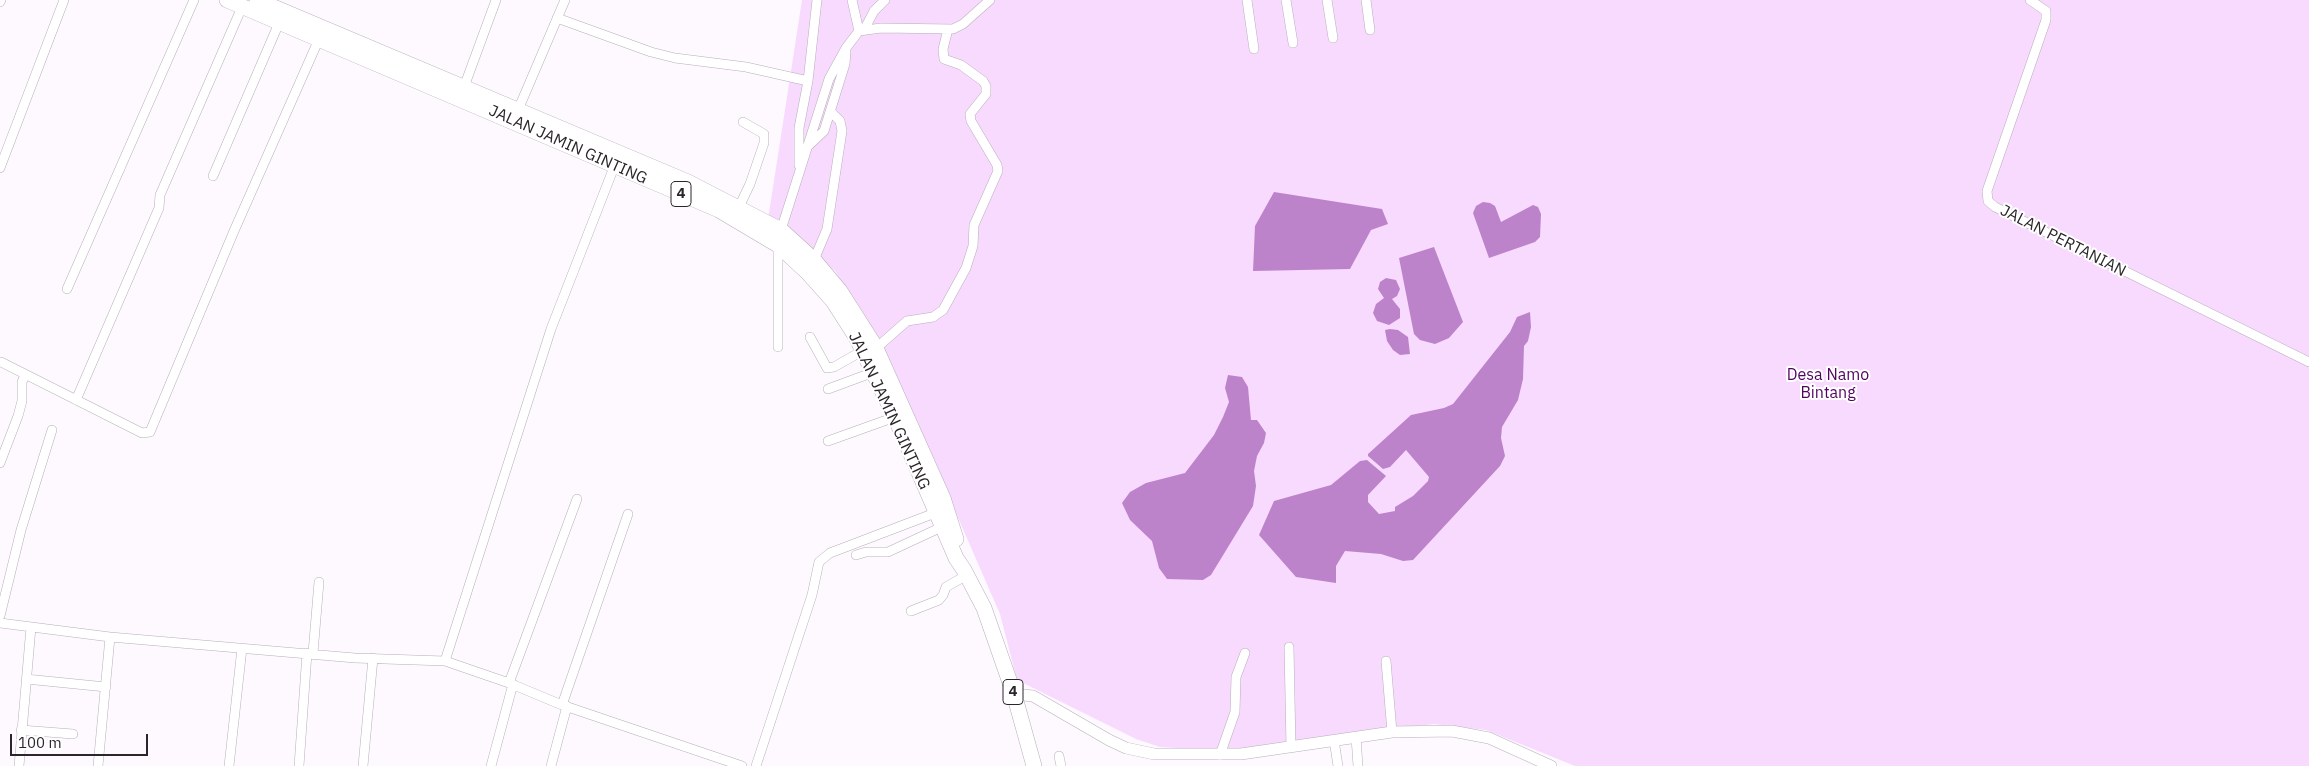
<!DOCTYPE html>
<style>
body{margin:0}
#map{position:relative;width:2309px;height:766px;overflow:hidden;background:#fdf9fe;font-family:"IBM Plex Sans",sans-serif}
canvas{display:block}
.scale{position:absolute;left:10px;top:734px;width:138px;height:22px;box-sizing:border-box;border:2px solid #2a262a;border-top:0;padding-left:6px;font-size:15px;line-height:18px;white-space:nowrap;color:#2a262a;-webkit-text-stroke:4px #fff;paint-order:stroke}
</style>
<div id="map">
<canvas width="2309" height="766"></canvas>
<div class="scale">100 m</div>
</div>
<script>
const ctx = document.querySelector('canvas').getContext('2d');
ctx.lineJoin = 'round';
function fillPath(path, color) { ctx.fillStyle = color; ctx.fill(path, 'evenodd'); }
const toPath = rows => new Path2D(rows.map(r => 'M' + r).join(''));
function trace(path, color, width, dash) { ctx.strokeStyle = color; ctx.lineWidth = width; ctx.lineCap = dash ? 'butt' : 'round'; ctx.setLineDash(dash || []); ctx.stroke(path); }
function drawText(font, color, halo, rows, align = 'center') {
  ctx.font = font + ' "IBM Plex Sans",sans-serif'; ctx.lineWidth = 4; ctx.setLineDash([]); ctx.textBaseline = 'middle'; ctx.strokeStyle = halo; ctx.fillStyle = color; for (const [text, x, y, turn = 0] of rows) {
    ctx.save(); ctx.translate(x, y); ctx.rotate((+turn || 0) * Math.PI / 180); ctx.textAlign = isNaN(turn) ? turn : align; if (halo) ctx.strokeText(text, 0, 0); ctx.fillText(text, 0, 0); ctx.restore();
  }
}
fillPath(toPath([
 [802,0,2309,0,2309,766,1575,766,1486,730,1434,724,1255,748,1208,750,1160,747,1136,739,1017,680,1000,614,891,364,835,271,786,230,767,226]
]), '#f8dafe');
fillPath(toPath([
 [1274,192,1382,209,1388,224,1371,230,1350,269,1253,271,1255,226],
 [1483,202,1490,203,1495,206,1501,222,1533,205,1538,207,1541,214,1540,237,1535,242,1489,258,1473,213,1476,206],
 [1434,247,1463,322,1449,338,1435,344,1420,340,1414,334,1399,258],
 [1386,278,1396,280,1400,289,1397,296,1392,299,1400,309,1400,318,1389,325,1377,321,1373,313,1376,304,1384,298,1378,289,1380,282],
 [1530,312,1531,327,1528,341,1524,346,1523,379,1518,400,1502,427,1501,438,1505,456,1500,466,1413,560,1403,561,1381,554,1345,551,1336,566,1336,583,1296,577,1259,535,1274,501,1331,485,1360,461,1367,460,1386,476,1368,495,1368,502,1379,514,1395,511,1395,507,1413,496,1428,481,1429,477,1406,450,1390,467,1383,469,1368,456,1368,454,1411,415,1444,408,1453,404,1510,332,1517,317],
 [1390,329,1398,330,1408,337,1410,354,1400,355,1393,350,1387,341,1385,330],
 [1228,375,1242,377,1248,387,1251,420,1257,420,1266,433,1264,443,1257,456,1254,471,1256,486,1253,506,1211,575,1203,580,1167,579,1159,568,1152,541,1130,520,1122,503,1130,492,1146,483,1185,473,1214,435,1223,417,1229,402,1225,388]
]), '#bd83ca');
const minor = toPath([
 [852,0,859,31],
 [1247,0,1254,49],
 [1286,0,1293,43],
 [1327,0,1333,38],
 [1366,0,1370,30],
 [2030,0,2046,11,2046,20,1987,191,1988,201,1995,207,2309,362],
 [0,2,1,0],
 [557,18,651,52,675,58,746,67,808,81],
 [864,30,874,11,885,0],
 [464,87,496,0],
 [518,110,565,0],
 [808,146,824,131,845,64,846,51],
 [799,165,799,128,808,81,817,0],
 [0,168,64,0],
 [213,176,279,23],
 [739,207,750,184,764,143,764,134,743,122],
 [781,230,829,79,846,48,859,31,881,28,953,29,963,24,990,0],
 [778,245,778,347],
 [814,260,827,229,842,131,840,121,831,112],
 [67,289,194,0],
 [810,337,827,368,834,367,862,351],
 [875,346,882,343,907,321,933,317,943,310,966,268,973,246,974,225,998,171,997,165,971,121,970,114,986,94,986,86,983,81,961,65,944,59,943,49,948,29],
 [1,362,142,433,150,432,234,231,319,39],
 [828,389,874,372],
 [76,400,159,208,160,195,242,7],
 [828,441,895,417],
 [0,463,18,416,22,401,22,382,25,375],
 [856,555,866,552,888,552,946,525],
 [911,611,939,600,943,595,946,587,967,575],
 [0,616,21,530,52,430],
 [0,623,110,637,355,658,445,661,509,683,562,705,742,766],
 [1289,647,1291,747],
 [313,653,319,582],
 [445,661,551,329,616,162],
 [1386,661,1392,732],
 [26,679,106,687],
 [509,683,577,499],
 [562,705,628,514],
 [21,730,73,734],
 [1356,737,1358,766],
 [1334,740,1338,766],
 [1220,755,1235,712,1236,677,1245,653],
 [1059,756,1061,766],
 [19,766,31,627],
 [98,766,110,637],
 [229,766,242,648],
 [299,766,307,653],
 [363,766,373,658],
 [491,766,513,684],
 [551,766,567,706],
 [756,766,812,595,819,562,830,553,935,513]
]);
const tertiary = toPath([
 [1014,694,1033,696,1109,740,1126,748,1154,754,1241,754,1392,732,1452,731,1489,738,1551,766]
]);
const trunk = toPath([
 [227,0,719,210,778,245,808,273,833,301,856,337,895,417,956,558,964,570,984,608,1014,694,1034,766],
 [257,0,688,182,781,230,814,260,840,291,875,346,943,498,956,539]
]);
trace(minor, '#b7afb9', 10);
trace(tertiary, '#b7afb9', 12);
trace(trunk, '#b7afb9', 16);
trace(minor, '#fff', 9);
trace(tertiary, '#fff', 11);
trace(trunk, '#fff', 15);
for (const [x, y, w] of [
 [681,194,20],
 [1013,692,20]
]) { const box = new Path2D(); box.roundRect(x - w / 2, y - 12.5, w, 25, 4); ctx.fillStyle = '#fff'; ctx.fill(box); trace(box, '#2a262a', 1); }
drawText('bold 15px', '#2a262a', null, [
 ["4",681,194],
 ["4",1013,692]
]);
drawText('16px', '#2a262a', '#fff', [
 ["JALAN JAMIN GINTING",568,145,24],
 ["JALAN PERTANIAN",2063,241,27],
 ["JALAN JAMIN GINTING",889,411,65]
]);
drawText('16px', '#530461', '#fff', [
 ["Desa Namo",1828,375],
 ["Bintang",1828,393]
]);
</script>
